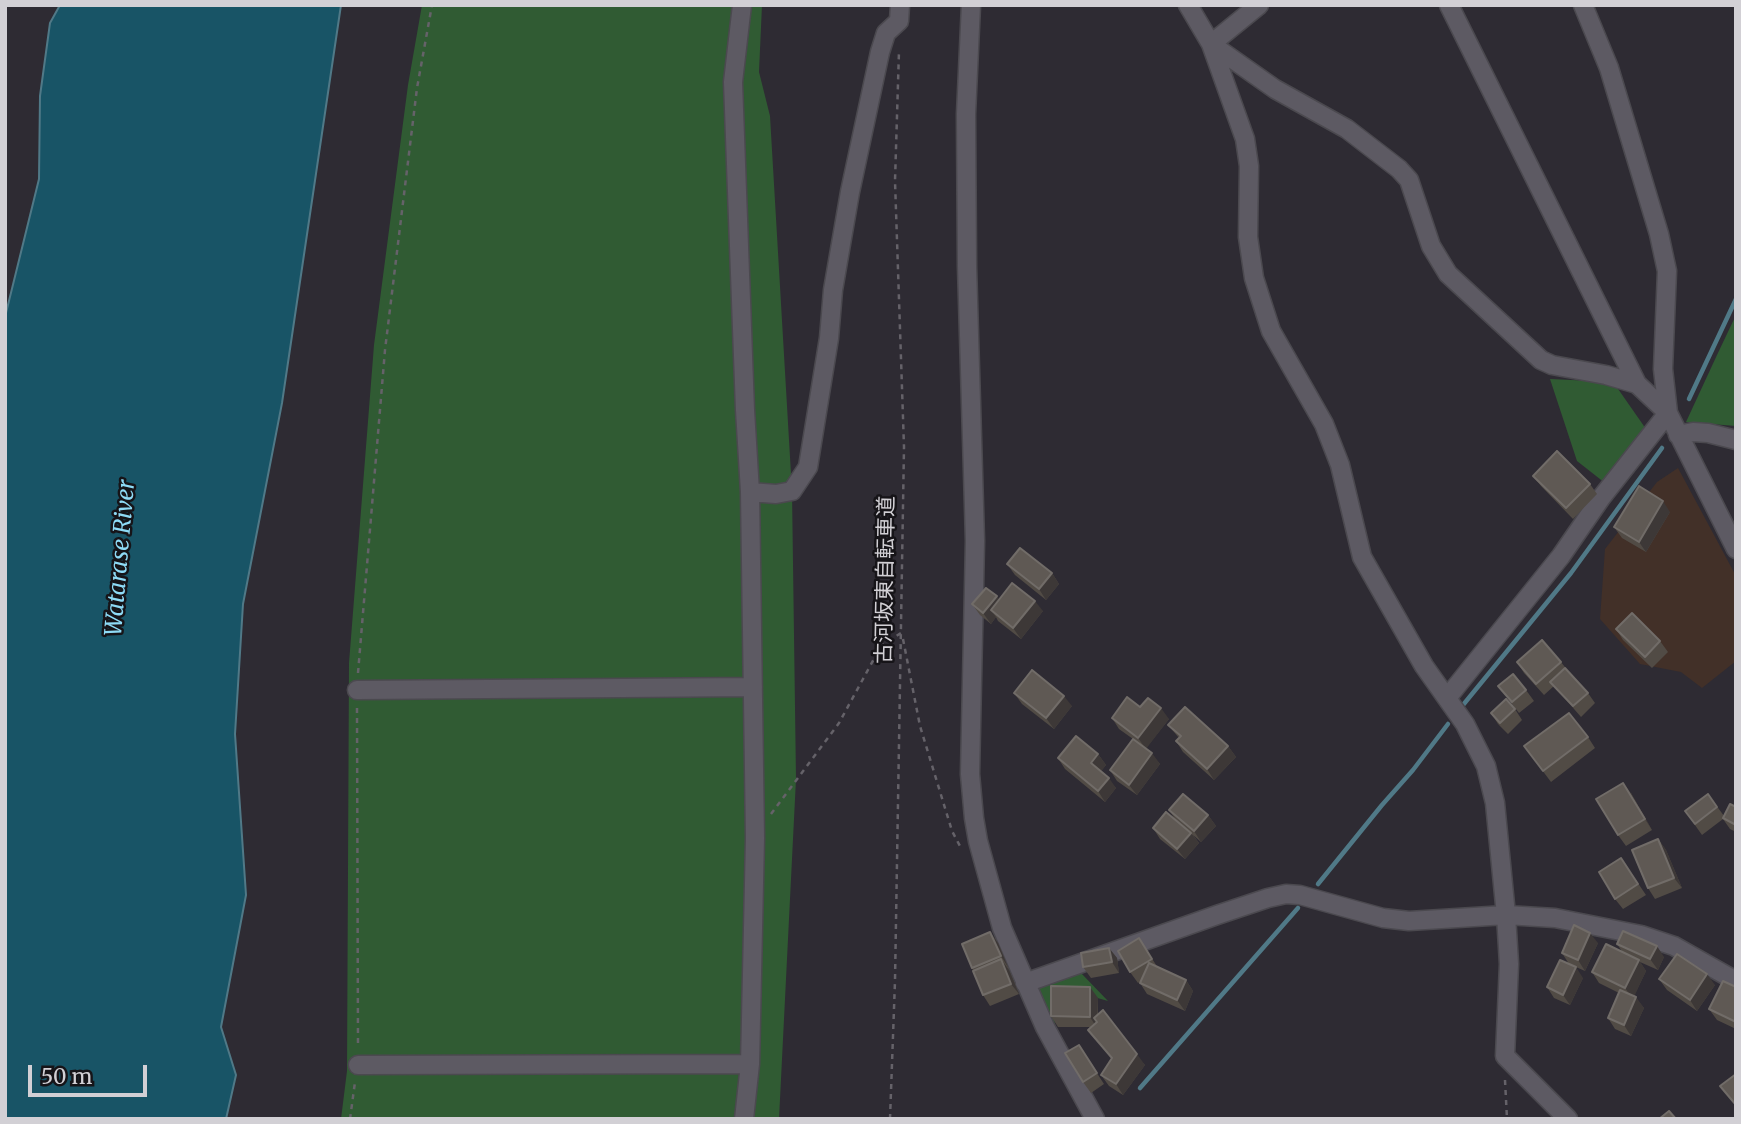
<!DOCTYPE html>
<meta charset="utf-8">
<style>
body{margin:0}
#map{position:relative;width:1741px;height:1124px;overflow:hidden;background:#2e2b33;font-family:Merriweather,serif}
canvas{display:block}
.frame{position:absolute;inset:0;border:7px solid #d2d0d5;pointer-events:none}
.scale{position:absolute;left:28px;top:1065px;width:119px;height:32px;box-sizing:border-box;border:4px solid #d2d0d5;border-top:0;padding-left:9px;font-size:21px;line-height:24px;white-space:nowrap;color:#d2d0d5;-webkit-text-stroke:5px #161418;paint-order:stroke}
</style>
<div id="map">
<canvas width="1741" height="1124"></canvas>
<div class="frame"></div>
<div class="scale">50 m</div>
</div>
<script>
const ctx = document.querySelector('canvas').getContext('2d');
ctx.lineJoin = 'round';
function fillPath(path, color) { ctx.fillStyle = color; ctx.fill(path, 'evenodd'); }
const toPath = rows => new Path2D(rows.map(r => 'M' + r).join(''));
function trace(path, color, width, dash) { ctx.strokeStyle = color; ctx.lineWidth = width; ctx.lineCap = dash ? 'butt' : 'round'; ctx.setLineDash(dash || []); ctx.stroke(path); }
function drawText(font, color, halo, rows, align = 'center') {
  ctx.font = font + ' Merriweather,"Noto Sans JP",serif'; ctx.lineWidth = 5; ctx.setLineDash([]); ctx.textBaseline = 'middle'; ctx.strokeStyle = halo; ctx.fillStyle = color; for (const [text, x, y, turn = 0] of rows) {
    ctx.save(); ctx.translate(x, y); ctx.rotate((+turn || 0) * Math.PI / 180); ctx.textAlign = isNaN(turn) ? turn : align; if (halo) ctx.strokeText(text, 0, 0); ctx.fillText(text, 0, 0); ctx.restore();
  }
}
fillPath(toPath([
 [1678,468,1736,576,1736,661,1702,688,1681,672,1640,664,1600,619,1605,549,1657,482]
]), '#423028');
fillPath(toPath([
 [422,5,762,5,759,72,770,116,792,491,796,779,779,1119,341,1119,347,1071,349,663,374,345,408,85],
 [1736,315,1736,426,1686,422,1717,355],
 [1550,379,1593,381,1616,386,1646,429,1605,483,1577,461],
 [1081,973,1108,1001,1087,995,1057,993,1054,1030,1036,994,1042,984]
]), '#305b33');
const water = toPath([
 [60,5,341,5,282,403,243,604,235,734,246,895,221,1027,236,1075,226,1119,5,1119,5,317,39,179,40,96,50,23,60,5]
]);
fillPath(water, '#185466');
trace(water, '#507987', 2);
trace(toPath([
 [1689,399,1736,299],
 [1463,705,1571,573,1662,448],
 [1318,884,1382,805,1413,770,1448,724],
 [1140,1088,1298,908]
]), '#507987', 4.5);
const minor = toPath([
 [742,5,733,82,745,410,750,492,755,838,750,1064,744,1119],
 [971,5,966,114,967,266,975,541,970,774,974,818,978,841,1002,928,1045,1027,1095,1119],
 [1188,5,1211,44,1245,139,1249,166,1248,237,1254,278,1271,331,1324,424,1340,465,1362,557,1424,666,1465,724,1486,766,1495,803,1506,915,1509,964,1505,1056,1568,1119],
 [1583,5,1609,68,1659,234,1667,271,1663,369,1668,413,1736,549],
 [1211,44,1275,89,1347,129,1399,169,1409,180,1431,246,1448,274,1541,360,1552,365,1606,375,1637,384],
 [1211,44,1259,5],
 [1678,435,1693,432,1708,433,1736,440],
 [750,492,776,494,792,491,808,467,829,338,833,290,850,192,880,52,886,33,899,21,900,5],
 [357,690,753,687],
 [1447,698,1561,556,1601,498,1668,413,1637,384,1449,5],
 [1025,983,1217,915,1268,898,1286,894,1300,895,1383,918,1409,921,1506,915,1555,918,1641,935,1674,946,1736,981],
 [358,1065,750,1064]
]);
trace(minor, '#4b494f', 21);
trace(toPath([
 [903,639,920,726,952,831,961,848],
 [358,673,385,350,417,88,432,5],
 [357,708,358,1048],
 [771,814,839,723,881,646,901,633],
 [1505,1080,1507,1119],
 [350,1119,355,1082],
 [890,1119,895,981,904,447,895,181,899,51]
]), '#656269', 2.5, [5, 5]);
trace(minor, '#5d5a63', 18);
fillPath(toPath([
 [1533,476,1590,484,1597,494,1573,519,1541,486],
 [1670,512,1646,552,1622,538,1614,527],
 [1007,564,1052,573,1059,584,1046,600,1015,575],
 [999,600,1043,611,1021,639,998,621,996,617,991,624,980,615,972,604],
 [1616,629,1660,641,1668,652,1652,668,1623,640],
 [1517,662,1561,662,1568,671,1588,693,1595,703,1581,717,1554,686,1544,695,1524,673],
 [1498,686,1526,690,1534,701,1519,713],
 [1014,693,1072,706,1054,729,1022,704],
 [1140,707,1169,719,1146,748,1160,764,1137,795,1117,781,1110,770,1133,739,1119,729,1112,718],
 [1515,709,1522,720,1508,734,1498,724,1491,713],
 [1168,725,1228,746,1236,757,1214,780,1183,752,1176,741,1179,738],
 [1588,737,1595,748,1551,782,1524,746],
 [1098,754,1106,765,1101,771,1116,788,1105,802,1065,769,1058,758],
 [1631,793,1652,830,1626,846,1618,835],
 [1708,794,1724,816,1736,807,1736,832,1730,829,1723,819,1702,835,1685,811],
 [1169,810,1208,815,1216,826,1201,842,1193,835,1199,843,1185,859,1160,839,1153,828,1175,819],
 [1658,839,1666,850,1682,888,1655,899,1648,888],
 [1621,858,1646,895,1623,909,1615,899],
 [990,932,998,943,1019,994,990,1006,983,995,972,968],
 [1139,938,1158,968,1186,980,1193,991,1185,1011,1147,994,1140,983,1141,981,1138,983,1130,972],
 [1598,943,1585,971,1569,964,1562,953],
 [1617,944,1664,957,1658,970,1640,962,1646,971,1634,996,1644,1008,1631,1036,1615,1029,1608,1018,1619,993,1599,983,1592,972,1623,953],
 [1109,948,1117,958,1119,973,1091,978,1083,967],
 [1583,978,1570,1005,1554,998,1547,987],
 [1659,979,1715,985,1697,1011,1667,990],
 [1736,987,1736,1029,1717,1020,1709,1009],
 [1098,998,1098,1014,1145,1065,1123,1095,1109,1086,1101,1075,1112,1059,1088,1030,1090,1027,1058,1027,1051,1016],
 [1086,1056,1104,1084,1091,1093,1083,1082]
]), '#514b45');
fillPath(toPath([
 [1663,501,1670,512,1646,552,1639,542],
 [1052,573,1059,584,1046,600,1039,589],
 [997,596,1004,607,991,610,996,617,991,624,983,613],
 [1035,601,1043,611,1021,639,1013,628],
 [1064,696,1072,706,1054,729,1046,718],
 [1161,708,1169,719,1146,749,1138,738],
 [1228,746,1236,757,1214,780,1207,769],
 [1152,753,1160,764,1137,795,1129,785],
 [1098,754,1106,765,1099,774,1091,763],
 [1109,778,1116,788,1105,802,1098,791],
 [1623,783,1631,793,1652,830,1645,819],
 [1208,815,1216,826,1201,842,1194,831],
 [1191,833,1199,843,1185,859,1177,849],
 [1658,839,1666,850,1682,888,1674,878],
 [990,932,998,943,1008,967,1001,956],
 [1590,933,1598,943,1585,971,1578,960],
 [1657,946,1664,957,1658,970,1650,959],
 [1109,948,1117,958,1119,973,1112,962],
 [1001,959,1009,970,1019,994,1011,984],
 [1639,960,1646,971,1633,999,1625,988],
 [1576,967,1583,978,1570,1005,1563,995],
 [1707,974,1715,985,1697,1011,1690,1000],
 [1186,980,1193,991,1185,1011,1177,1000],
 [1090,987,1098,998,1097,1028,1090,1017],
 [1636,997,1644,1008,1631,1036,1624,1025],
 [1137,1054,1145,1065,1123,1095,1116,1084]
]), '#3d3837');
const building = toPath([
 [1557,451,1590,484,1566,508,1533,476,1557,451],
 [1639,486,1663,501,1639,542,1614,527,1639,486],
 [1020,548,1052,573,1039,589,1007,564,1020,548],
 [1012,583,1035,601,1013,628,991,610,1012,583],
 [986,588,997,596,983,613,972,604,986,588],
 [1632,613,1660,641,1645,657,1616,629,1632,613],
 [1542,640,1561,662,1536,684,1517,662,1542,640],
 [1565,668,1588,693,1573,706,1550,682,1565,668],
 [1032,670,1064,696,1046,718,1014,693,1032,670],
 [1513,674,1526,690,1512,702,1498,686,1513,674],
 [1127,697,1140,707,1148,698,1161,708,1138,738,1112,718,1127,697],
 [1506,699,1515,709,1500,723,1491,713,1506,699],
 [1185,707,1228,746,1207,769,1176,741,1181,736,1168,725,1185,707],
 [1569,713,1588,737,1543,771,1524,746,1569,713],
 [1076,736,1098,754,1091,763,1109,778,1098,791,1058,758,1076,736],
 [1133,739,1152,753,1129,785,1110,770,1133,739],
 [1623,783,1645,819,1618,835,1596,799,1623,783],
 [1183,794,1208,815,1194,831,1169,810,1183,794],
 [1708,794,1717,807,1695,824,1685,811,1708,794],
 [1730,804,1736,807,1736,825,1723,818,1730,804],
 [1166,812,1191,833,1177,849,1153,828,1166,812],
 [1658,839,1674,878,1648,888,1632,850,1658,839],
 [1621,858,1638,884,1615,899,1599,872,1621,858],
 [1574,925,1590,933,1578,960,1562,953,1574,925],
 [1623,931,1657,946,1650,959,1617,944,1623,931],
 [990,932,1001,956,972,968,962,944,990,932],
 [1139,938,1152,959,1130,972,1118,951,1139,938],
 [1606,944,1639,960,1625,988,1592,972,1606,944],
 [1109,948,1112,962,1083,967,1081,953,1109,948],
 [1677,954,1707,974,1690,1000,1659,979,1677,954],
 [1001,959,1011,984,983,995,973,971,1001,959],
 [1560,960,1576,967,1563,995,1547,987,1560,960],
 [1149,963,1186,980,1177,1000,1140,983,1149,963],
 [1723,981,1736,987,1736,1022,1709,1009,1723,981],
 [1051,986,1090,987,1090,1017,1051,1016,1051,986],
 [1620,990,1636,997,1624,1025,1608,1018,1620,990],
 [1103,1010,1137,1054,1116,1084,1101,1075,1112,1058,1088,1030,1097,1022,1094,1018,1103,1010],
 [1079,1045,1097,1073,1083,1082,1065,1053,1079,1045],
 [1736,1074,1736,1105,1720,1086,1736,1074],
 [1669,1111,1676,1119,1659,1119,1669,1111]
]);
fillPath(building, '#5f5954');
trace(building, '#716c68', 2);
drawText('21px', '#d2d0d5', '#161418', [
 ["古河坂東自転車道",886,580,-89]
]);
drawText('italic 23px', '#8edbf6', '#161418', [
 ["Watarase River",121,558,-85]
]);
</script>
